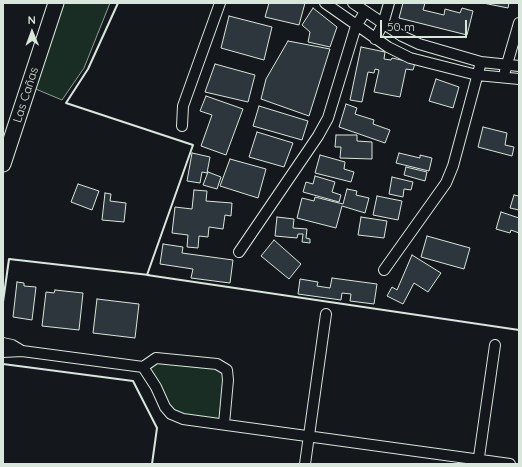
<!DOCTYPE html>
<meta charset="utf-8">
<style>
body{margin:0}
#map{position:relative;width:522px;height:467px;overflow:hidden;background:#14181c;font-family:Quicksand,sans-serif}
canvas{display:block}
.frame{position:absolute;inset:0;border:4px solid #d8e6dc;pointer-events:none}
.north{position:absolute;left:12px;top:12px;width:40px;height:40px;-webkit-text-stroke:3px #14181c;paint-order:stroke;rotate:359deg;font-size:11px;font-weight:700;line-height:16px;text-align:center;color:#d8e6dc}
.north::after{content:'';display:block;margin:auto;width:14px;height:18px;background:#d8e6dc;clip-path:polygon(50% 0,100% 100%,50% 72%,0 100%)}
.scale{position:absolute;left:380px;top:20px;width:87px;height:18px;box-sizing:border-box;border:2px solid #d8e6dc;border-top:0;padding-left:5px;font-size:12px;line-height:14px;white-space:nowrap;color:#d8e6dc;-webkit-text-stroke:3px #14181c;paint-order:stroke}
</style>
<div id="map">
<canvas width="522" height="467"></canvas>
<div class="frame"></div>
<div class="north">N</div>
<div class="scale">50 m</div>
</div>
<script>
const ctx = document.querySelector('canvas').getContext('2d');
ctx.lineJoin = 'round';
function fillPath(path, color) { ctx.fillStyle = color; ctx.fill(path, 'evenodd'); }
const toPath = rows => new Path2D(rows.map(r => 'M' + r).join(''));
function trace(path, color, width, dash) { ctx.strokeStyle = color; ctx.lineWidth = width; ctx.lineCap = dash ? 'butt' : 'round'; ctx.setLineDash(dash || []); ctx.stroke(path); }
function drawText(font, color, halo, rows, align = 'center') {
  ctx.font = font + ' Quicksand,sans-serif'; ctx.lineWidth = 3; ctx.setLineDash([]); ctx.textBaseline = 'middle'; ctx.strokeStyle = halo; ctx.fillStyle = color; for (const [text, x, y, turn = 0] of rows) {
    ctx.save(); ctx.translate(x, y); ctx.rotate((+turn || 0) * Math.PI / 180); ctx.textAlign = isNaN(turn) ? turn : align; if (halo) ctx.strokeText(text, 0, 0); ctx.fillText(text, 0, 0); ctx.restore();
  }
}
const green = toPath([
 [64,3,110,3,84,68,62,100,31,87,64,3],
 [156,358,227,370,224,424,171,414,143,367,156,358]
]);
fillPath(green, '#1a2d24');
trace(green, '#939e99', 1);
const building = toPath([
 [269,3,305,3,299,25,265,17,269,3],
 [403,3,425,3,423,10,444,15,445,9,460,13,462,8,473,11,467,35,399,18,403,3],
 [483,3,509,3,508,8,483,3],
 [313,8,337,27,330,47,308,42,310,32,302,25,313,8],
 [229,16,272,27,264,60,221,48,229,16],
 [288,41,330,49,309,116,261,99,266,79,288,41],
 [361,47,385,52,384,59,391,60,392,58,415,63,413,70,406,69,400,97,374,92,379,70,375,69,374,73,368,72,362,102,350,100,361,47],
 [215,64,255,75,248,102,205,92,215,64],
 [436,79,459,87,453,108,429,101,436,79],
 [206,96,243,109,226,155,201,146,212,115,200,111,206,96],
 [346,104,357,108,355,114,374,120,373,124,390,130,385,143,339,127,346,104],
 [259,106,308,121,302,140,253,126,259,106],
 [483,127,507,133,505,145,514,147,512,156,478,147,483,127],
 [257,132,293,143,284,167,249,157,257,132],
 [336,135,357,135,357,141,372,142,372,159,340,158,341,147,335,147,336,135],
 [192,153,210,157,207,173,202,172,200,183,187,181,192,153],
 [399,153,420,158,420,155,432,158,429,171,396,163,399,153],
 [320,155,345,162,344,169,354,172,351,182,315,173,320,155],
 [230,159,266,169,258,198,220,186,230,159],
 [406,167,427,172,425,181,404,175,406,167],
 [208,172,221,177,217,189,203,185,208,172],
 [315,176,335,182,332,192,341,195,339,202,303,192,306,182,313,184,315,176],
 [392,177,413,182,411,190,404,189,403,197,389,194,392,177],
 [78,184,99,191,92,210,71,202,78,184],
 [347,189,357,191,356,195,369,198,365,213,342,206,336,228,297,218,302,198,314,201,315,197,343,204,347,189],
 [194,190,207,191,206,201,232,203,231,216,225,215,223,229,209,227,208,237,199,236,198,248,187,247,188,235,172,233,175,207,192,209,194,190],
 [105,193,111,194,110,201,126,203,124,222,102,220,105,193],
 [514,195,519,196,519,210,510,208,514,195],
 [377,196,402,201,398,220,373,215,377,196],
 [501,212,519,218,519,233,511,230,510,233,496,229,501,212],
 [277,217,294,219,293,228,307,229,306,238,310,239,310,243,302,242,303,234,298,234,297,238,275,236,277,217],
 [361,217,387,221,384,238,358,235,361,217],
 [427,236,470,248,464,269,421,257,427,236],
 [274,240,301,264,289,279,261,256,274,240],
 [163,244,183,247,182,253,233,260,230,283,191,278,193,269,160,264,163,244],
 [412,255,441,273,428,292,414,283,403,304,387,296,392,287,397,290,412,255],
 [332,278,377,284,374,304,350,301,351,294,342,293,341,300,298,294,300,279,318,282,317,286,330,288,332,278],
 [17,282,24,283,24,286,36,287,32,320,13,317,17,282],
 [55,290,83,293,79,330,42,326,46,292,54,293,55,290],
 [97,299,139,304,135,338,93,333,97,299]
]);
fillPath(building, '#2c363c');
trace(building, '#d8e6dc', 1);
const street = toPath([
 [325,3,388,47,410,58,477,75,519,79],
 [353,3,402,36,419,44,481,62,519,66],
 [375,39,383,24,389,3],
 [505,71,519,23],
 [182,126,183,106,220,3],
 [239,252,318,136,328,118,356,26,365,12],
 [384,270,446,183,453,166,481,62],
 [3,343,12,345,22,351],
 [3,352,22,351,143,367,156,358,217,364,227,370,228,380,224,424],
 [143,367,156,387,165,407,171,414,183,419,510,464],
 [305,464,326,314],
 [478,464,495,345]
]);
const secondary = toPath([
 [3,164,56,3]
]);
trace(street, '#d8e6dc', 12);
trace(secondary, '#d8e6dc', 17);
trace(street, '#14181c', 10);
trace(secondary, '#14181c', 15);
trace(toPath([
 [118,3,88,69,66,103,193,145,147,275,519,330],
 [3,302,9,259,149,275],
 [3,364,133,381,157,428,152,464]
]), '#d8e6dc', 2);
drawText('12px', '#d8e6dc', '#14181c', [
 ["Las Cañas",26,95,-72]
]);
</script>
